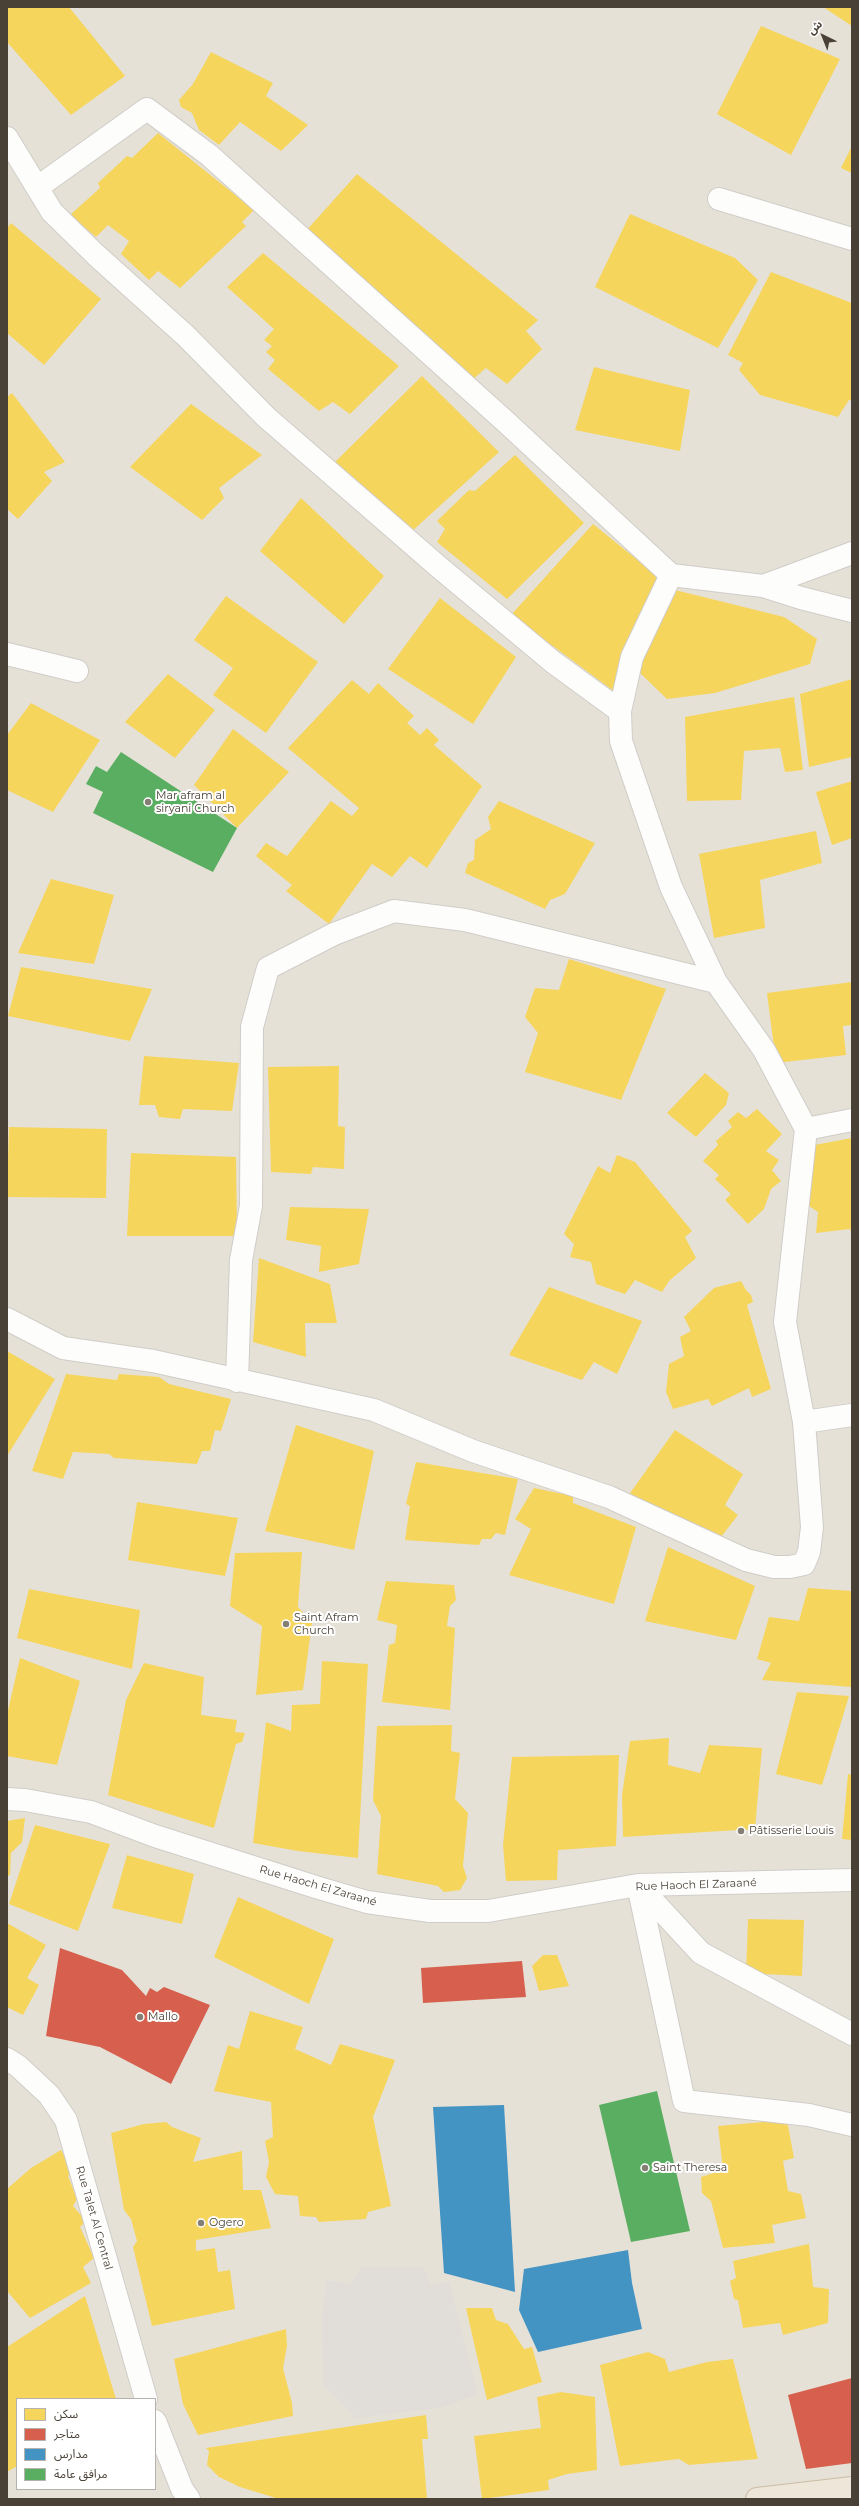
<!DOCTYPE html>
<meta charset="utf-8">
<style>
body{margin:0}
#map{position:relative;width:859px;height:2506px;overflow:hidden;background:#f2efea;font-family:Montserrat,"Noto Sans Arabic",sans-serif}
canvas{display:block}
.frame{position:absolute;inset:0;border:8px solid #494136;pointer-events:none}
.legend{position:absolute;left:16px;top:2398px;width:140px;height:92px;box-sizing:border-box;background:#fff;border:1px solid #b6b3af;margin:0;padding:5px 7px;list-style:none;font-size:12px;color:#494136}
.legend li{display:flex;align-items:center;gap:8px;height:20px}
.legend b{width:20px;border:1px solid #b6b3af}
.north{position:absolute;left:803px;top:16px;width:40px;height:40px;-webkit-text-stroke:3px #fff;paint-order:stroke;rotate:317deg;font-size:11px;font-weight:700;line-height:16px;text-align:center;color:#494136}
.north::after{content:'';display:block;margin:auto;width:14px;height:18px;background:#494136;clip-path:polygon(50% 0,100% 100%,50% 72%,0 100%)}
</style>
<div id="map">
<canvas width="859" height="2506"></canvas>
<div class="frame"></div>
<ul class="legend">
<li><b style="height:11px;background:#f6d55c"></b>سكن</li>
<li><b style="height:11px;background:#d6604d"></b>متاجر</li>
<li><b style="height:11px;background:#4393c3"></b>مدارس</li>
<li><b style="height:11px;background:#5aae61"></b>مرافق عامة</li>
</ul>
<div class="north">ش</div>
</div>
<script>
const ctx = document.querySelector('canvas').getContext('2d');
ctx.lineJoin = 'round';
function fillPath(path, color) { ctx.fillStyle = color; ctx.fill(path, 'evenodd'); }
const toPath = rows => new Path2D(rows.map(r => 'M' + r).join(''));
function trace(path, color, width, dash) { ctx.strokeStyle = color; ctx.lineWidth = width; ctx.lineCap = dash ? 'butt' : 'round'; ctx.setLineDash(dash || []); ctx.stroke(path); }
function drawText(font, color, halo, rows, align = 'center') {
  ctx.font = font + ' Montserrat,sans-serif'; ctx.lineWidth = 4; ctx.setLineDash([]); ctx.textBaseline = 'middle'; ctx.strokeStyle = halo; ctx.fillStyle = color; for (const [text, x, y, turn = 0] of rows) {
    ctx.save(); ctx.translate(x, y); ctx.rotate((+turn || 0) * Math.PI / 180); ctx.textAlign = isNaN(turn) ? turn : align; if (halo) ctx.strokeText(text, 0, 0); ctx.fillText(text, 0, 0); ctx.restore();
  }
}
fillPath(toPath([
 [7,7,852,7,852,2499,7,2499],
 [17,2399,155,2399,155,2489,17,2489]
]), '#e6e1d7');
fillPath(toPath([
 [361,2267,424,2267,430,2284,449,2282,478,2394,440,2408,356,2418,323,2385,322,2319,326,2280,351,2284]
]), '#e1deda');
fillPath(toPath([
 [7,7,69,7,125,76,71,115,7,42],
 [823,7,852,7,852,26],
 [761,26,840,59,791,155,717,114],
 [211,52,273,83,266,96,308,125,281,151,240,122,219,145,199,130,192,113,181,107,179,100,193,84],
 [158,133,254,210,242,222,246,226,180,288,158,271,149,280,121,254,129,241,108,225,96,237,70,215,100,188,98,183,127,156,132,158],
 [852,146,852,173,841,168],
 [357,174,538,320,526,331,542,349,507,384,486,368,472,380,304,233],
 [630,214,735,258,758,280,718,348,595,287],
 [11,223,101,299,44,365,7,333,7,228],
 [263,253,399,366,350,414,333,402,319,411,268,369,275,360,266,352,272,346,264,340,274,329,227,287],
 [771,272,852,303,852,400,849,400,838,417,760,395,739,370,743,363,728,355],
 [594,367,690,390,680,451,575,430],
 [422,376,499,452,410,533,335,462],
 [12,393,65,462,44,472,52,481,18,519,7,509,7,397],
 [191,404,262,455,219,488,224,498,202,520,130,467],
 [515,455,584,523,507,599,437,542,445,529,437,521,469,490,475,491],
 [301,498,384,576,344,624,260,551],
 [593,524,661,579,615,692,511,615],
 [671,589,784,617,817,639,810,664,715,693,667,699,639,672,644,649],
 [226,596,318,662,266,733,213,695,233,668,194,640],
 [440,598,516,657,473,724,388,669],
 [168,674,215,710,175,758,125,722],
 [852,679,852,757,809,767,800,694],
 [352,680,369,694,378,683,414,716,407,723,420,735,427,728,439,740,434,745,482,786,427,868,410,856,392,877,372,864,329,924,286,891,292,885,256,856,266,843,287,856,331,801,352,816,359,808,288,748],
 [794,697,803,770,785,772,780,748,744,751,741,800,687,801,685,717],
 [31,703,100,740,53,812,7,790,7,735],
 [233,729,289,772,237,828,194,785],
 [852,781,852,838,832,845,816,792],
 [499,801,595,843,565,894,550,900,545,909,465,873,468,863,474,860,475,840,491,829,488,817],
 [816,831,822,863,760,880,765,928,714,938,699,854],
 [51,879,114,895,94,964,18,953],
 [569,959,666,989,621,1100,525,1072,538,1033,525,1017,535,988,559,990],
 [21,967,152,989,130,1041,8,1016],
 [852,982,852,1025,843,1026,846,1055,776,1063,767,993],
 [144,1056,239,1063,232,1111,183,1109,180,1119,159,1117,155,1105,139,1105],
 [339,1066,338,1126,345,1127,344,1169,313,1167,311,1174,271,1172,268,1067],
 [705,1073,729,1093,726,1105,696,1137,667,1113],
 [757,1109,782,1134,766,1151,779,1160,772,1170,781,1181,771,1189,764,1209,748,1224,725,1200,731,1194,715,1179,719,1175,703,1161,718,1145,716,1141,732,1127,728,1121,738,1112,746,1118],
 [9,1127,107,1129,106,1198,7,1197],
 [852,1138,852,1234,850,1229,816,1233,818,1212,809,1206,809,1146],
 [131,1153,236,1157,237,1236,127,1236],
 [617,1155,635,1162,692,1231,685,1237,696,1258,669,1281,662,1292,635,1280,625,1294,596,1284,591,1262,570,1257,574,1244,564,1234,598,1166,610,1173],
 [290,1207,369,1209,359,1264,319,1272,321,1246,286,1240],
 [259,1258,330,1284,337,1323,305,1323,306,1357,253,1342],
 [741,1281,746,1290,751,1295,753,1302,747,1305,771,1389,752,1397,749,1388,712,1406,708,1399,673,1409,666,1392,669,1364,684,1356,680,1337,691,1331,684,1317,714,1288],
 [549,1287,642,1321,617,1374,594,1362,582,1380,509,1355],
 [7,1351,55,1379,7,1456],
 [66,1374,117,1380,119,1374,159,1377,169,1384,231,1399,221,1431,215,1430,210,1451,202,1451,197,1464,114,1458,109,1454,73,1452,63,1479,32,1471],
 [296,1425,374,1451,354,1550,265,1531],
 [675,1430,743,1474,725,1505,738,1515,721,1537,628,1496],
 [416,1462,518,1479,505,1535,496,1533,491,1539,482,1539,479,1545,405,1540,410,1506,406,1504],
 [534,1488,573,1496,573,1503,636,1527,614,1604,509,1575,531,1529,515,1519],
 [137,1502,238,1518,225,1576,128,1560],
 [668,1547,755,1586,736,1640,645,1621],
 [302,1552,298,1607,312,1623,303,1690,256,1695,262,1626,230,1606,235,1553],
 [386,1581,454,1585,456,1600,450,1606,447,1626,455,1628,450,1710,382,1702,389,1645,395,1643,397,1625,377,1620],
 [808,1588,852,1591,852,1687,762,1680,771,1663,757,1659,769,1617,799,1621],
 [29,1589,140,1610,132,1669,17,1638],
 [20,1658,80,1681,57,1765,7,1756,7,1715],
 [322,1661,368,1664,358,1858,298,1851,253,1843,266,1722,291,1731,292,1705,320,1704],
 [144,1663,204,1677,201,1715,237,1720,235,1732,245,1733,242,1742,236,1744,214,1828,108,1795,126,1700],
 [797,1692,849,1696,822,1785,776,1774],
 [452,1725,451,1751,460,1753,455,1799,468,1813,463,1866,467,1878,460,1890,444,1892,438,1886,377,1874,381,1816,373,1800,377,1726],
 [669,1738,668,1765,700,1773,709,1745,762,1748,755,1829,623,1837,622,1795,630,1741],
 [619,1755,616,1846,558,1850,557,1880,506,1881,503,1845,512,1757],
 [848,1774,852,1775,852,1840,842,1839],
 [25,1818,22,1842,11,1853,10,1875,7,1876,7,1821],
 [35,1825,110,1844,78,1931,9,1904],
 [127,1855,194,1874,182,1924,112,1908],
 [238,1897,334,1939,309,2004,214,1957],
 [748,1919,804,1920,802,1976,746,1973],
 [7,1923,46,1945,27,1978,39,1985,23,2015,7,2007],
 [543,1955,557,1955,569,1986,539,1991,532,1966],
 [250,2011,303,2027,295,2049,331,2065,340,2044,395,2060,373,2117,391,2206,368,2212,366,2219,319,2222,316,2217,300,2216,298,2196,275,2194,266,2177,269,2162,265,2141,273,2137,271,2102,214,2091,228,2045,239,2049],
 [787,2120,794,2158,783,2161,788,2191,801,2194,806,2218,772,2225,775,2243,723,2248,711,2201,702,2193,701,2177,723,2170,718,2126],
 [166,2122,172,2127,201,2138,193,2162,242,2151,243,2190,261,2190,271,2228,196,2240,196,2251,215,2248,218,2272,230,2270,235,2309,152,2326,133,2247,137,2241,131,2219,124,2210,111,2133,144,2124],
 [61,2150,73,2171,68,2176,77,2199,73,2206,86,2221,80,2227,94,2258,83,2267,91,2283,30,2318,7,2291,7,2189,31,2168],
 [809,2244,813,2287,829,2289,828,2323,783,2335,780,2323,743,2328,738,2300,734,2299,730,2281,736,2278,733,2261],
 [85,2296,116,2399,17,2399,17,2466,7,2472,7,2347],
 [466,2308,492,2308,496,2320,508,2324,524,2349,532,2347,542,2382,487,2400],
 [286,2329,287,2346,283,2368,292,2403,293,2416,198,2435,183,2404,174,2359],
 [648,2352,665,2359,669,2372,707,2362,733,2359,758,2459,689,2465,679,2459,620,2466,600,2365],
 [561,2392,595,2397,597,2470,567,2474,548,2480,549,2490,482,2499,474,2436,541,2428,537,2397],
 [426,2415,428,2439,422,2439,427,2498,425,2499,279,2499,240,2487,219,2477,207,2465,209,2451,206,2448]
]), '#f6d55c');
fillPath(toPath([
 [60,1948,122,1970,146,1996,150,1988,157,1992,164,1987,210,2005,171,2084,100,2047,46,2036],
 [522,1961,526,1997,423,2003,421,1968],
 [852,2378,852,2463,806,2469,788,2395]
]), '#d6604d');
fillPath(toPath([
 [504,2105,515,2292,444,2273,433,2107],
 [628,2250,632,2283,642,2329,538,2352,519,2310,524,2269]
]), '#4393c3');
fillPath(toPath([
 [121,752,237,828,213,872,93,813,103,792,86,784,96,766,107,772],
 [657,2091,690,2231,631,2242,599,2105]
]), '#5aae61');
const street = toPath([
 [7,138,52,212,96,255,186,336,266,417,440,568,553,662,620,711],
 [38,187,147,109,209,155,506,422,671,575,763,586,801,598,852,611],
 [719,199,852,239],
 [763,586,852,553],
 [7,654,77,671],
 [806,1129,852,1120],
 [7,1319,63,1348,153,1361,374,1410,473,1451,609,1497,746,1560,774,1567,790,1567,804,1564,809,1552,812,1527,804,1422,785,1322,806,1129,764,1050,716,982,671,887,621,741,620,711,632,657,671,575],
 [237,1381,241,1260,251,1206,252,1027,268,968,334,934,394,911,465,920,716,982],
 [804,1422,852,1415],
 [7,1799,25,1800,91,1812,155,1836,319,1888,367,1902,430,1911,488,1911,638,1885,852,1880],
 [638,1885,684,2101,809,2115,852,2125],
 [638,1885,701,1953,852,2034],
 [7,2059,18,2066,49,2095,66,2120,146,2399],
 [155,2421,182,2489,189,2499]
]);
const highway = toPath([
 [757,2499,852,2488]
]);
trace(street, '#d0cdc8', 24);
trace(highway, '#ccbca4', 24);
trace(street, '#fdfdfc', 22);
trace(highway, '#ede6d9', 22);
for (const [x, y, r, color] of [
 [148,802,4,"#847e75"],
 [286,1624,4,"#847e75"],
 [741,1831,4,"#847e75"],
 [140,2017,4,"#847e75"],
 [645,2168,4,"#847e75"],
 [201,2223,4,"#847e75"]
]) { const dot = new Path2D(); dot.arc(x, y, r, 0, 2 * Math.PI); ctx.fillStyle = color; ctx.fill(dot); trace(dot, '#fff', 1.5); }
drawText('11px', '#494136', '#fff', [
 ["Mar afram al",156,796],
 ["siryani Church",156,809],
 ["Saint Afram",294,1618],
 ["Church",294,1631],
 ["Pâtisserie Louis",749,1831],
 ["Mallo",148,2017],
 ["Saint Theresa",653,2168],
 ["Ogero",209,2223]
], 'left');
drawText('11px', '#494136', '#fff', [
 ["Rue Haoch El Zaraané",696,1885,-2],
 ["Rue Haoch El Zaraané",318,1886,16],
 ["Rue Talet Al Central",94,2218,74]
]);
</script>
